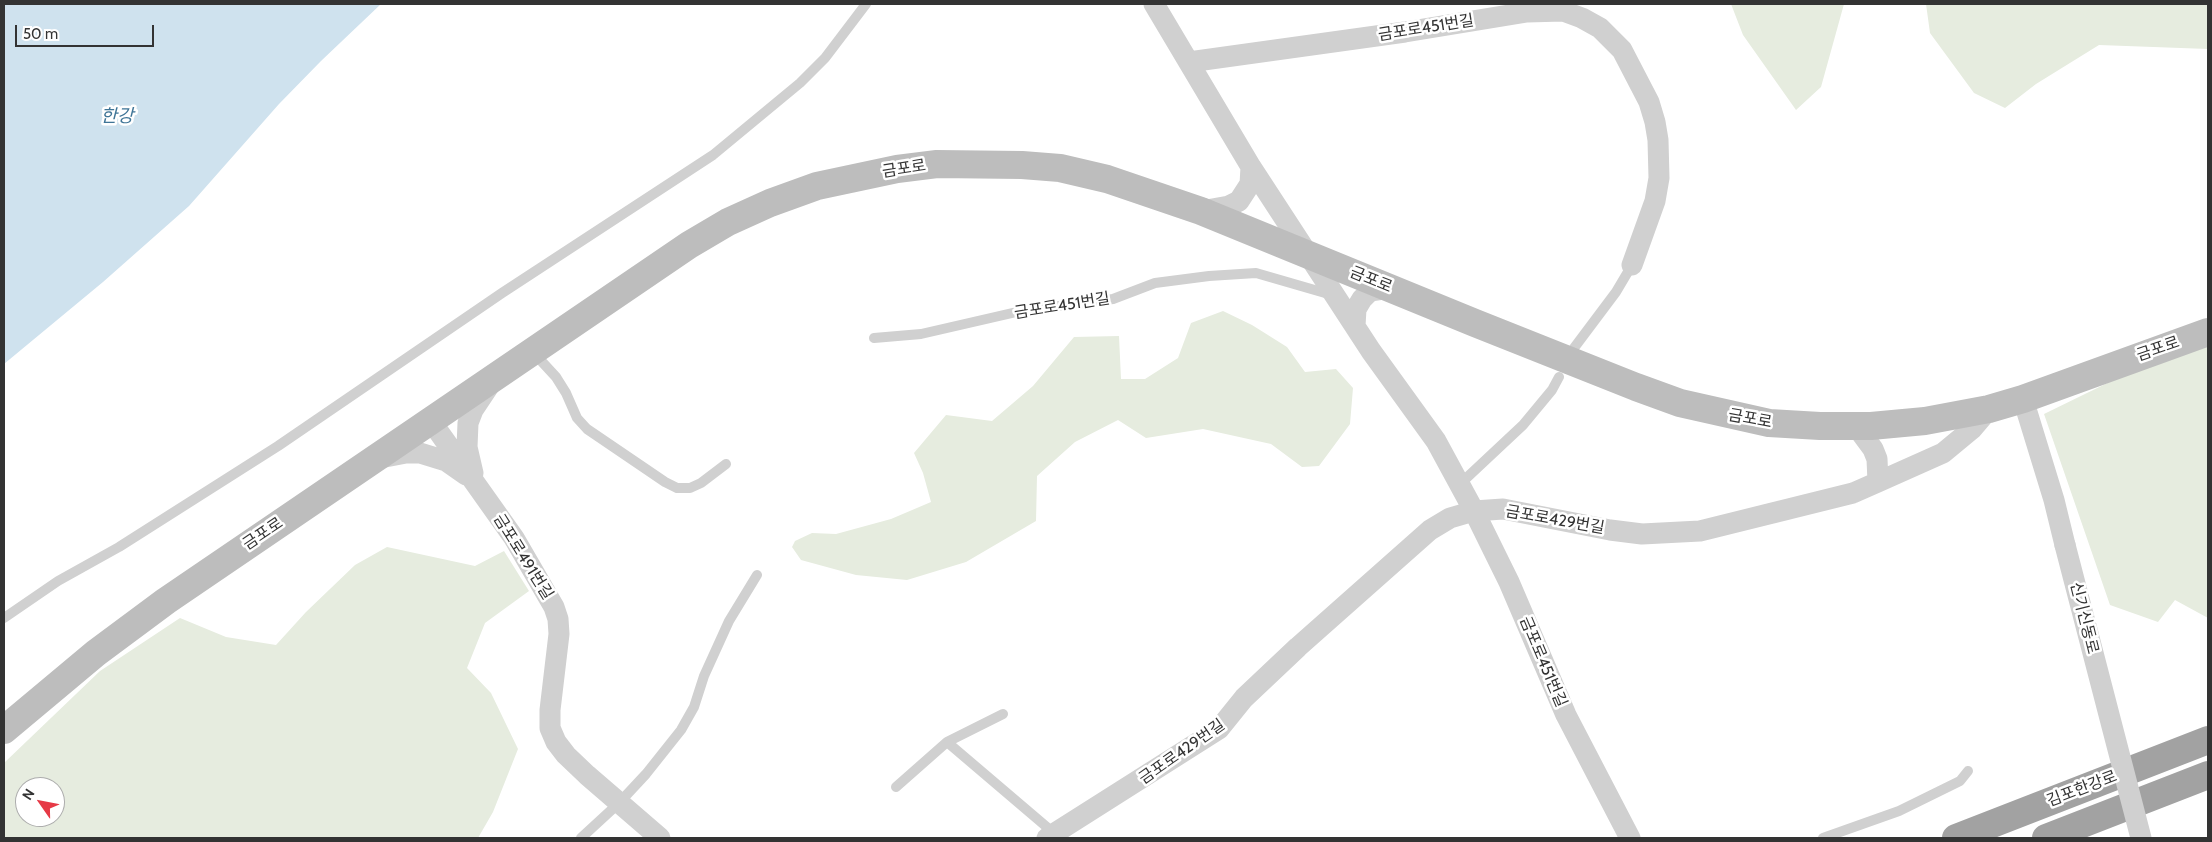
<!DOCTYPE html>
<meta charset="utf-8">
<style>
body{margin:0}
#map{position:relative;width:2212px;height:842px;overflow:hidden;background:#fff;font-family:Cabin,sans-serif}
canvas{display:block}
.frame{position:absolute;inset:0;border:5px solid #333;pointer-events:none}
.north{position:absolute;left:15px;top:777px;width:50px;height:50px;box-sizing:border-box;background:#fff;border:1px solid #adadad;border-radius:50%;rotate:303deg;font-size:14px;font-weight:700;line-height:20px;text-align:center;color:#333}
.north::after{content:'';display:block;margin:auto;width:18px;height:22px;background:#e63946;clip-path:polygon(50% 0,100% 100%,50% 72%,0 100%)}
.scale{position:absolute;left:15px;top:25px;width:139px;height:22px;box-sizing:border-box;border:2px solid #333;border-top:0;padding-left:6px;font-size:15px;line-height:18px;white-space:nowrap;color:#333;-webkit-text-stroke:4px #fff;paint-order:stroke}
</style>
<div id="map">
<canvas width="2212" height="842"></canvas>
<div class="frame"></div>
<div class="north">N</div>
<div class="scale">50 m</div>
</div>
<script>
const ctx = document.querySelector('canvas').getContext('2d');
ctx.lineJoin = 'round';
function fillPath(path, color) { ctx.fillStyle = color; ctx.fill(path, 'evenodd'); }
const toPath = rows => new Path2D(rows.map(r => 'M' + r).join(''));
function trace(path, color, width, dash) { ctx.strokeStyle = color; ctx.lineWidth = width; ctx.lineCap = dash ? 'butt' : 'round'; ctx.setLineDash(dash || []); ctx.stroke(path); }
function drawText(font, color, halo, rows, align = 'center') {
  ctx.font = font + ' Cabin,"Noto Sans KR",sans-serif'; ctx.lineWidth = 5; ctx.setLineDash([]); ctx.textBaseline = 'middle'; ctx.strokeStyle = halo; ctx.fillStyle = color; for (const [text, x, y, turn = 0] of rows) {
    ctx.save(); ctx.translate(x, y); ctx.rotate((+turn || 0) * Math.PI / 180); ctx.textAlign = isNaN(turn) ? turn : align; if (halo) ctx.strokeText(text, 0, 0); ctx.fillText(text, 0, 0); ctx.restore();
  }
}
fillPath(toPath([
 [1731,4,1844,4,1821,87,1796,110,1743,35],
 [1926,4,2208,4,2208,49,2099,45,2036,84,2005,108,1974,93,1930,33],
 [1223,311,1252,325,1287,347,1305,372,1336,369,1353,388,1350,424,1319,466,1302,467,1271,444,1203,429,1146,438,1118,420,1075,442,1037,476,1036,521,966,562,907,580,856,575,801,560,792,547,795,541,812,533,836,534,891,519,931,502,923,473,914,453,946,415,992,421,1033,386,1074,337,1119,336,1121,379,1145,379,1178,358,1191,323],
 [2208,345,2208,618,2175,600,2158,622,2110,605,2044,414,2130,372],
 [387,547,475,566,504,551,529,591,485,623,467,668,491,693,518,749,493,812,478,838,4,838,4,763,100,671,180,618,226,637,276,645,306,612,355,565],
 [25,787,55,787,55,817,25,817]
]), '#e6ecdf');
fillPath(toPath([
 [4,4,381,4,321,61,279,104,189,206,103,282,4,364]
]), '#cfe2ee');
trace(toPath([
 [874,338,921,334,1021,311,1113,299,1155,283,1209,276,1256,273,1332,295],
 [1574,348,1616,292,1632,265],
 [533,352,556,377,566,393,577,418,587,429,665,482,677,488,690,488,701,483,726,464],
 [1460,484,1523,425,1552,390,1559,377],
 [4,618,58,581,119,547,278,446,502,293,713,155,800,83,825,58,866,4],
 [1003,714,947,742,1055,834],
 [896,787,947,742],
 [581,838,619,803,646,774,681,730,694,707,704,676,729,621,757,575],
 [1823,838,1899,811,1960,781,1968,771]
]), '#d0d0d0', 10);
trace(toPath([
 [1154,4,1251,167,1371,351,1436,441,1474,511,1509,582,1566,715,1630,838],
 [1189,62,1405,32,1527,12,1563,11,1582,18,1600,28,1622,50,1649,102,1655,122,1658,140,1659,178,1655,201,1632,265],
 [1201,211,1229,206,1239,201,1250,184,1251,167],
 [1355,326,1356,309,1362,299,1370,291,1390,288],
 [2023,399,2054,500,2065,545],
 [431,421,514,538,554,607,558,619,559,634,550,710,550,728,556,742,566,755,587,775,660,838],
 [1856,426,1873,449,1877,459,1878,482],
 [380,458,406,453,420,453,446,461,466,475],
 [473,473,467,447,468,423,473,410,491,383],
 [1047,838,1219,729,1244,698,1298,647,1430,530,1450,518,1474,511,1503,509,1610,530,1642,534,1700,531,1853,493,1878,482,1943,453,1972,429,1989,409]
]), '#d0d0d0', 21);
trace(toPath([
 [4,730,96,653,166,601,689,245,728,222,770,203,817,186,897,169,937,164,1022,165,1060,168,1107,179,1201,211,1475,323,1636,387,1680,403,1769,423,1820,426,1871,426,1925,421,1989,409,2023,399,2208,332]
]), '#bdbdbd', 28);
trace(toPath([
 [1956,838,2208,740],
 [2046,838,2208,775]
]), '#a2a2a2', 28);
trace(toPath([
 [2065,545,2141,838]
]), '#d0d0d0', 21);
drawText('16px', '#333', '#fff', [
 ["금포로451번길",1426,28,-9],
 ["금포로",904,169,-9],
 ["금포로",1371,280,22],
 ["금포로451번길",1062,306,-9],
 ["금포로",2158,349,-19],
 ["금포로",1750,419,10],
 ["금포로429번길",1555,520,10],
 ["금포로",263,534,-34],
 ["금포로491번길",523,557,58],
 ["신기신동로",2084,618,76],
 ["금포로451번길",1543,662,67],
 ["금포로429번길",1182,752,-35],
 ["김포한강로",2082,789,-21]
]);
drawText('italic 18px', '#3f7597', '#fff', [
 ["한강",117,117]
]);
</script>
